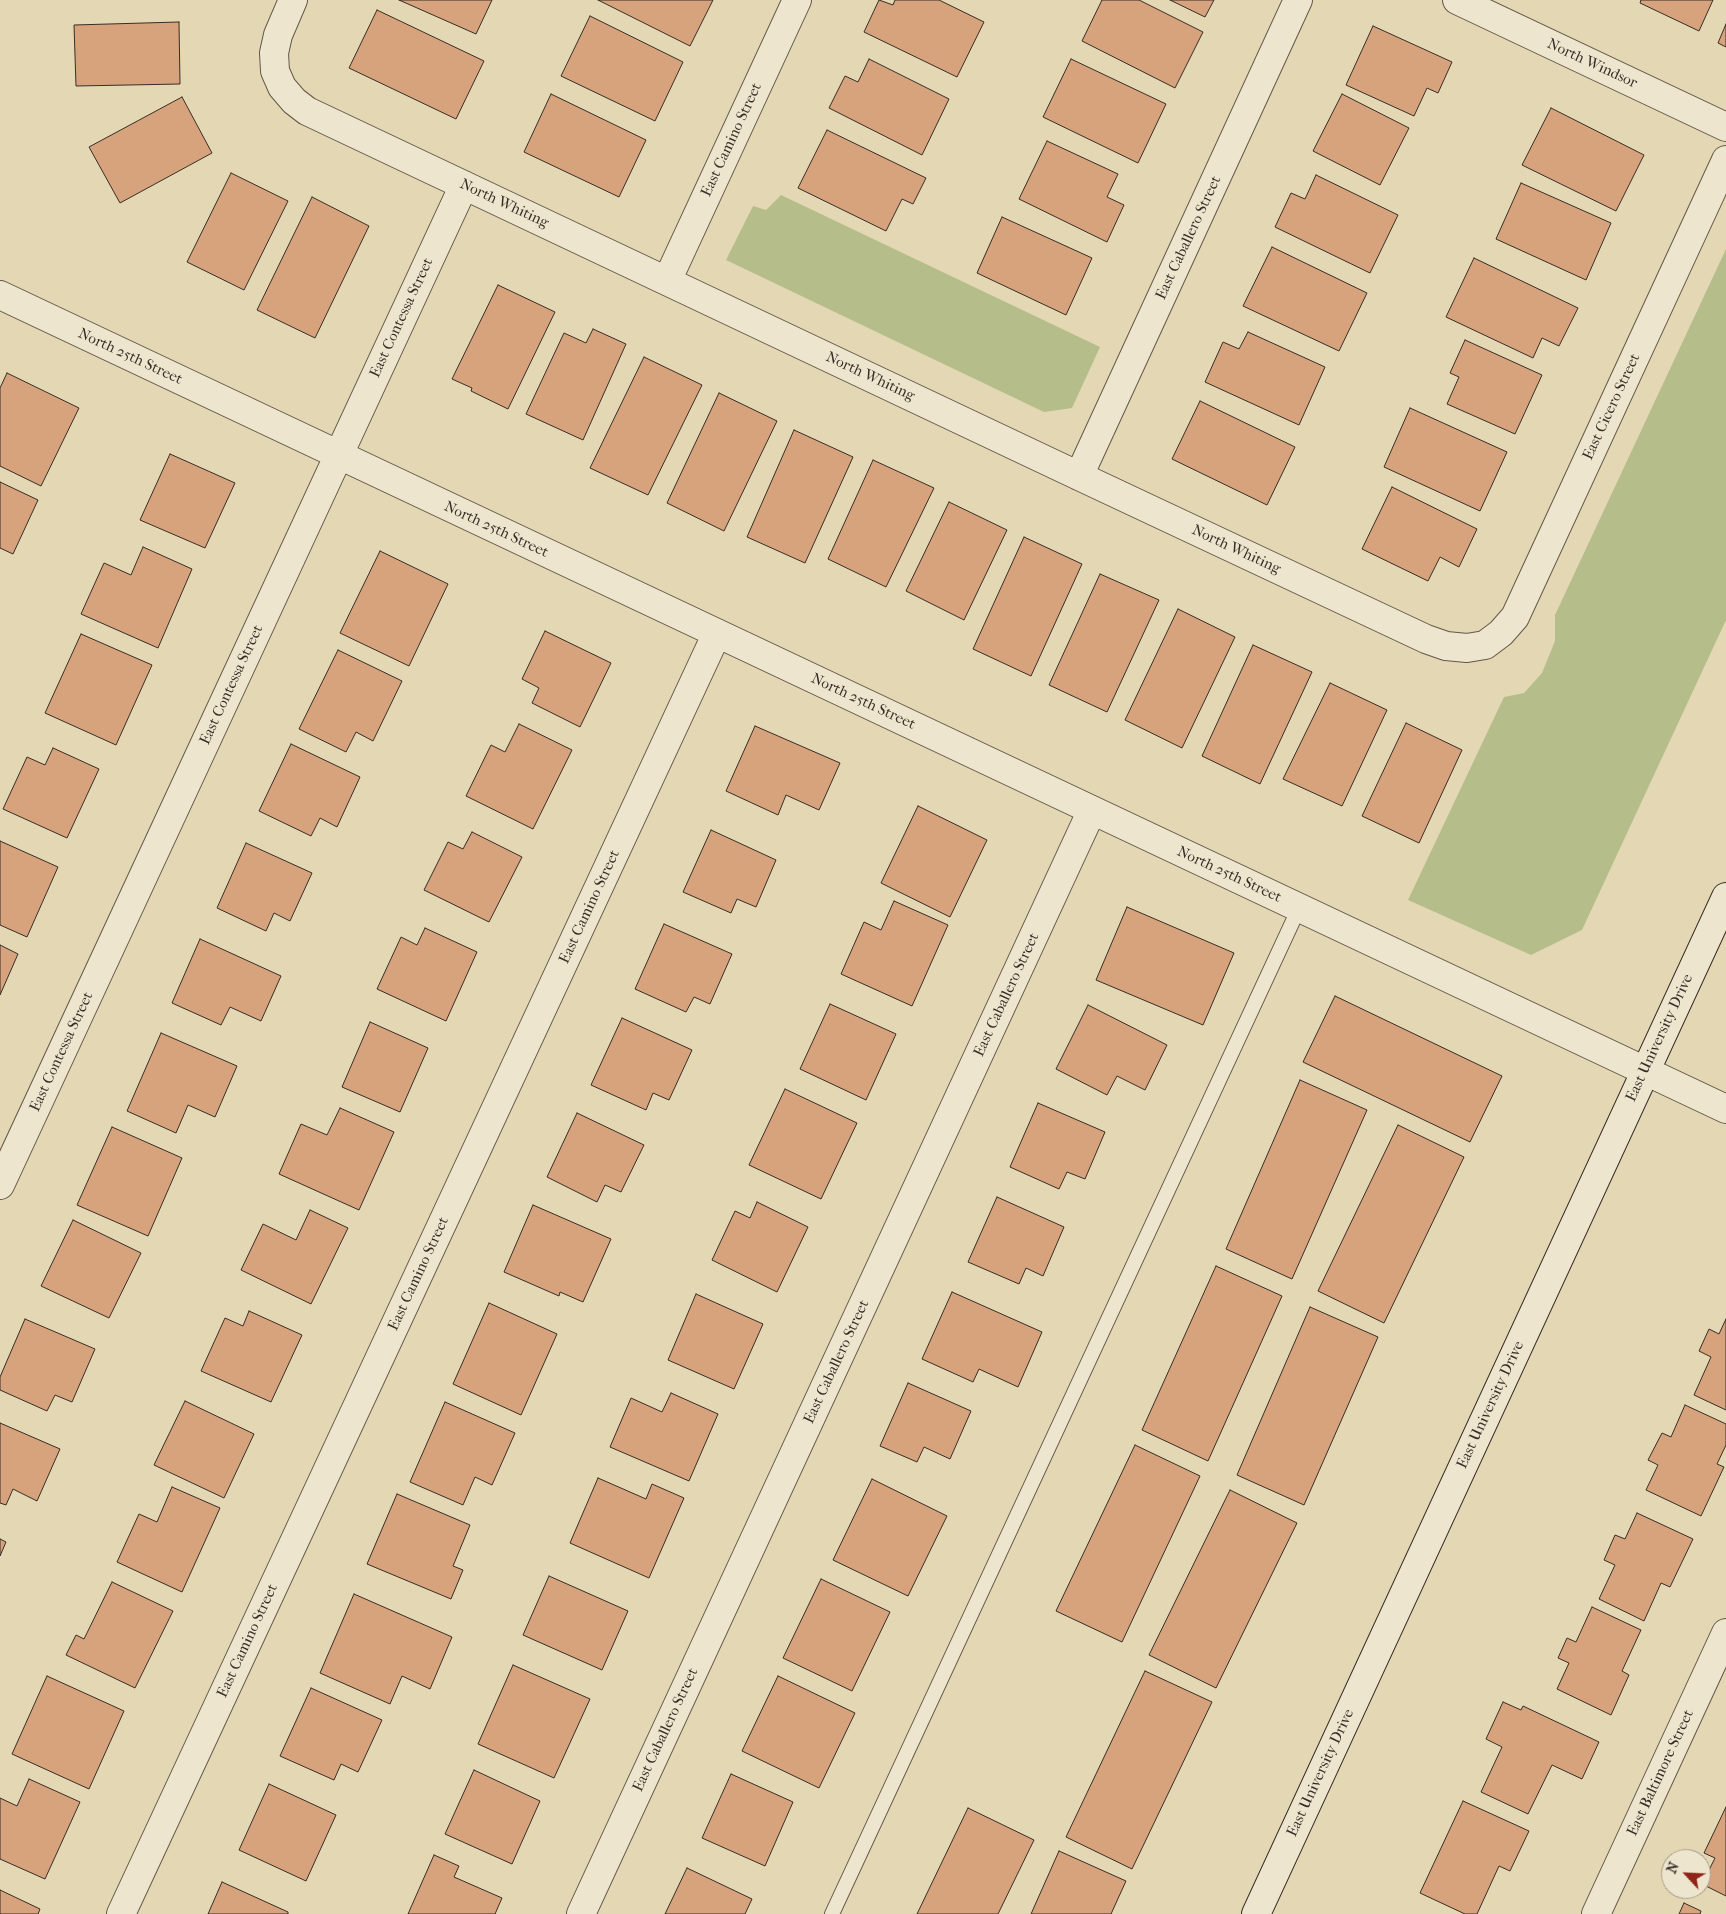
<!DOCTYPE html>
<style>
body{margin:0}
#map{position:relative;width:1726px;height:1914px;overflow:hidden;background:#e4d7b3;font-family:"IM FELL French Canon",serif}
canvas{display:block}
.north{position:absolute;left:1661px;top:1849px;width:50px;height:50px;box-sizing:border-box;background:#ede5ce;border:1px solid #a59b8b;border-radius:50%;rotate:295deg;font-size:14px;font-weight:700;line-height:20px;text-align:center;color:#382d26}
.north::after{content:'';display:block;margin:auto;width:18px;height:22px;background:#8f2418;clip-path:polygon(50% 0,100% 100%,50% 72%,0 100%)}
</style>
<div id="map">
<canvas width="1726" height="1914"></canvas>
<div class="north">N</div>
</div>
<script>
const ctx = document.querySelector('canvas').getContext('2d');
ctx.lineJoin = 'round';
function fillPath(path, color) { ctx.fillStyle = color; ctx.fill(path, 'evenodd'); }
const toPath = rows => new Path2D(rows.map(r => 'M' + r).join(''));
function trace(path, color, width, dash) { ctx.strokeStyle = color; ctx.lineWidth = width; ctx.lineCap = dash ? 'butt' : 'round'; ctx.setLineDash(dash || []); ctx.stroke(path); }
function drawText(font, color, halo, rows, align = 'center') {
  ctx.font = font + ' "IM FELL French Canon",serif'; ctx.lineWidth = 5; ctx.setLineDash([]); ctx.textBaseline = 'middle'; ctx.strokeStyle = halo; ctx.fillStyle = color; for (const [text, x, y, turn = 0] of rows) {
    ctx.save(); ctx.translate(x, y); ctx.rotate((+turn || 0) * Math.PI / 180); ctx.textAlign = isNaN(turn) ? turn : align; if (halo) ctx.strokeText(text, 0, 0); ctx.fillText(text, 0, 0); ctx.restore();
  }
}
fillPath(toPath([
 [781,195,1100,347,1072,408,1044,412,726,260,753,206,766,210],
 [1726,249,1726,620,1582,930,1531,955,1408,900,1504,697,1524,693,1542,673,1555,641,1555,615]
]), '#b5be8b');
const building = toPath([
 [399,0,492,0,476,34,399,0],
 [598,0,713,0,690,46,598,0],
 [879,0,893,5,895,0,939,0,984,22,957,77,864,32,879,0],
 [1102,0,1139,0,1203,32,1175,88,1082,41,1102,0],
 [1170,0,1214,0,1205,17,1170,0],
 [1641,0,1713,0,1699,31,1640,3,1641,0],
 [377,10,484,61,456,119,349,68,377,10],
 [590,16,683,62,655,121,561,76,590,16],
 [179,22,180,84,76,86,74,25,179,22],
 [1726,24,1726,47,1718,43,1726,24],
 [1373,26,1452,62,1438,93,1427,88,1414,116,1346,85,1373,26],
 [869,59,949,99,922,155,829,108,845,76,858,82,869,59],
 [1071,59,1166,104,1138,163,1043,117,1071,59],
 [551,94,646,140,619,197,524,152,551,94],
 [1342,94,1409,128,1380,185,1313,151,1342,94],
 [182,97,212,153,120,203,89,147,182,97],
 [1551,108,1644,155,1616,211,1522,165,1551,108],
 [827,130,926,178,913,204,902,199,886,231,798,188,827,130],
 [1047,141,1118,174,1107,197,1124,205,1107,242,1019,199,1047,141],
 [231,173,288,201,244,290,187,262,231,173],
 [1316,175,1398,215,1370,273,1275,227,1291,193,1305,199,1316,175],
 [1521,183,1611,223,1586,280,1496,239,1521,183],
 [312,197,369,226,315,338,257,310,312,197],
 [1002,217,1092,258,1066,315,977,273,1002,217],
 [1272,247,1367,293,1339,351,1243,306,1272,247],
 [1474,258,1578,308,1559,346,1542,338,1533,358,1446,317,1474,258],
 [498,285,555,312,508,409,471,391,472,388,452,379,498,285],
 [593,329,626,344,583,440,526,414,564,333,586,343,593,329],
 [1248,332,1325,367,1299,425,1205,382,1223,342,1239,349,1248,332],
 [1465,340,1542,375,1515,434,1447,404,1459,377,1450,373,1465,340],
 [644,357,702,385,648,495,590,468,644,357],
 [7,373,79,408,41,486,0,466,0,388,7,373],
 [719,393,777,421,724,531,667,503,719,393],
 [1200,401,1295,447,1267,505,1172,459,1200,401],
 [1410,408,1507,452,1480,511,1384,467,1410,408],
 [794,430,853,457,805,563,747,537,794,430],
 [170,454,235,483,205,548,140,520,170,454],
 [873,460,934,488,886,587,828,559,873,460],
 [0,482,38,500,13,554,0,548,0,482],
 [1392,487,1477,529,1459,567,1440,557,1428,581,1362,549,1392,487],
 [949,502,1007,530,964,620,906,591,949,502],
 [1024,537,1082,564,1031,676,973,649,1024,537],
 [143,547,192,569,158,648,81,614,104,563,131,575,143,547],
 [380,551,448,584,409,666,340,633,380,551],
 [1100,574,1159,600,1107,712,1049,685,1100,574],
 [1178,609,1235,637,1182,748,1125,720,1178,609],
 [545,631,611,663,580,727,532,703,539,688,522,679,545,631],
 [81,634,152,665,116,745,45,713,81,634],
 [1253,645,1312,672,1260,784,1202,756,1253,645],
 [338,650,402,681,373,741,356,732,346,752,299,729,338,650],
 [1330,683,1387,710,1342,806,1283,779,1330,683],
 [1406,723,1462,750,1419,843,1362,816,1406,723],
 [519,724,572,750,533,829,466,796,491,745,505,752,519,724],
 [755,726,840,763,819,810,786,795,778,815,726,791,755,726],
 [291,744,360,777,337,827,320,818,311,836,259,811,291,744],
 [53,748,99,769,67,838,3,809,27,757,45,765,53,748],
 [918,806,987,840,950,917,881,883,918,806],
 [711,830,776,860,756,907,737,899,731,913,683,892,711,830],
 [472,832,522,857,489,922,424,890,448,842,463,849,472,832],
 [0,841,58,867,27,937,0,925,0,841],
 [246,843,312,873,290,921,274,913,266,931,217,908,246,843],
 [894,901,948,925,912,1006,841,974,864,922,881,930,894,901],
 [1127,907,1234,953,1203,1025,1096,980,1127,907],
 [664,924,732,954,710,1004,694,997,686,1012,635,989,664,924],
 [425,928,477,952,446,1021,377,989,401,937,417,945,425,928],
 [200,939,281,976,261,1021,230,1007,221,1025,172,1003,200,939],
 [0,945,18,954,0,995,0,945],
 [1335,996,1502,1076,1470,1142,1303,1062,1335,996],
 [830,1004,896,1034,866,1100,800,1069,830,1004],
 [1088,1005,1167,1045,1145,1090,1117,1076,1107,1095,1056,1069,1088,1005],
 [622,1018,692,1050,669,1100,653,1093,646,1110,591,1085,622,1018],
 [370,1022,428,1048,400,1112,342,1087,370,1022],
 [161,1033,237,1066,215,1117,188,1105,176,1133,127,1111,161,1033],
 [1300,1080,1367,1110,1292,1279,1226,1249,1300,1080],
 [785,1089,857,1123,821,1199,749,1165,785,1089],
 [1038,1103,1105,1132,1085,1179,1067,1172,1059,1189,1010,1167,1038,1103],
 [340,1108,394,1132,359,1210,279,1174,301,1124,327,1135,340,1108],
 [577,1113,644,1145,621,1192,605,1185,597,1202,547,1177,577,1113],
 [1398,1125,1464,1157,1384,1323,1318,1291,1398,1125],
 [112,1127,182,1158,148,1236,77,1205,112,1127],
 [997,1197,1064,1227,1043,1276,1026,1268,1019,1284,968,1262,997,1197],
 [757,1202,808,1227,777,1292,712,1260,735,1211,750,1218,757,1202],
 [533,1205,611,1239,583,1302,560,1292,559,1296,504,1272,533,1205],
 [310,1210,348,1228,311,1304,241,1270,263,1224,296,1240,310,1210],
 [73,1220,141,1253,109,1318,41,1286,73,1220],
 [1216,1266,1282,1296,1208,1461,1142,1430,1216,1266],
 [952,1292,1042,1332,1018,1387,979,1369,973,1382,922,1359,952,1292],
 [696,1294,763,1324,734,1389,668,1360,696,1294],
 [489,1303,557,1334,521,1415,453,1384,489,1303],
 [1310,1307,1378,1337,1304,1505,1237,1475,1310,1307],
 [249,1311,302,1335,271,1402,201,1371,225,1318,243,1326,249,1311],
 [25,1319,95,1349,72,1402,55,1395,47,1411,0,1390,0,1377,25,1319],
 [1726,1319,1726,1410,1694,1395,1711,1357,1699,1351,1709,1329,1719,1334,1726,1319],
 [908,1383,971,1411,950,1459,924,1447,917,1462,880,1446,908,1383],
 [671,1393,718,1414,689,1481,610,1447,631,1398,662,1412,671,1393],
 [185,1401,254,1434,224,1498,154,1465,185,1401],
 [445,1402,515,1433,492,1485,475,1477,463,1505,410,1482,445,1402],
 [1685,1405,1726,1424,1726,1445,1717,1464,1724,1467,1701,1516,1646,1490,1658,1465,1648,1460,1662,1433,1671,1437,1685,1405],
 [0,1423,60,1449,37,1501,13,1489,6,1505,0,1503,0,1423],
 [1135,1445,1200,1476,1122,1642,1056,1611,1135,1445],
 [598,1478,646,1499,652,1484,684,1498,649,1578,570,1543,598,1478],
 [872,1479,947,1516,908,1596,833,1560,872,1479],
 [172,1487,220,1508,182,1592,117,1562,139,1514,157,1522,172,1487],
 [1230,1490,1297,1523,1216,1688,1149,1655,1230,1490],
 [397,1494,470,1525,453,1566,463,1570,451,1599,367,1564,397,1494],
 [1637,1513,1693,1539,1670,1587,1661,1583,1644,1621,1599,1599,1615,1565,1604,1560,1615,1535,1625,1539,1637,1513],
 [0,1539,6,1542,0,1556,0,1539],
 [549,1576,628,1611,602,1670,523,1635,549,1576],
 [821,1579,890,1612,852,1691,783,1658,821,1579],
 [112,1582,173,1611,135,1688,66,1655,76,1635,84,1639,112,1582],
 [354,1594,452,1637,430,1689,402,1676,390,1704,320,1673,354,1594],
 [1592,1607,1641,1630,1622,1671,1629,1675,1611,1715,1557,1689,1569,1663,1558,1658,1567,1638,1576,1642,1592,1607],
 [513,1665,590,1699,554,1778,478,1744,513,1665],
 [1145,1671,1212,1702,1132,1869,1066,1837,1145,1671],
 [47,1676,124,1711,89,1789,12,1754,47,1676],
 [778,1676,855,1713,819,1788,742,1751,778,1676],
 [311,1688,382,1720,358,1772,341,1764,334,1780,280,1756,311,1688],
 [1503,1702,1521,1710,1523,1706,1599,1742,1582,1779,1552,1765,1528,1814,1481,1792,1502,1747,1486,1739,1503,1702],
 [474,1770,540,1801,512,1864,445,1834,474,1770],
 [731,1774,793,1802,765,1866,702,1838,731,1774],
 [29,1779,80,1802,45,1879,0,1859,0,1798,17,1806,29,1779],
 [269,1784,336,1815,306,1881,239,1850,269,1784],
 [1463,1801,1529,1831,1510,1871,1499,1866,1477,1914,1465,1914,1420,1893,1463,1801],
 [1726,1807,1726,1896,1702,1884,1715,1858,1704,1853,1726,1807],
 [968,1808,1034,1840,998,1914,917,1914,968,1808],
 [1059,1851,1126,1881,1111,1914,1031,1914,1059,1851],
 [434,1855,459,1866,454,1877,502,1898,495,1914,408,1914,434,1855],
 [687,1868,752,1899,745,1914,665,1914,687,1868],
 [222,1882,288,1912,288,1914,208,1914,222,1882],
 [0,1890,40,1909,38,1914,0,1914,0,1890],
 [1684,1903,1701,1911,1700,1914,1679,1914,1684,1903]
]);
fillPath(building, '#d7a37d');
trace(building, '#382d26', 1);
const lane = toPath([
 [832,1914,1299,908]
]);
const street = toPath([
 [293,0,278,35,274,53,275,71,282,87,294,101,307,111,1079,476,1426,639,1446,646,1467,648,1485,645,1501,633,1515,617,1726,160],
 [1457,0,1726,127],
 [667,281,797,0],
 [0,295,1726,1109],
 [1079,476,1298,0],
 [0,1185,464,185],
 [121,1914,717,633],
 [581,1914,1092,810],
 [1596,1914,1726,1633]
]);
const secondary = toPath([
 [1256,1914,1726,897]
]);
trace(lane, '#635849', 16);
trace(street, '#635849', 30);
trace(secondary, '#382d26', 30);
trace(lane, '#ede5ce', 14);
trace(street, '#ede5ce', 28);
trace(secondary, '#ede5ce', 28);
drawText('15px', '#382d26', '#ede5ce', [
 ["North Windsor",1592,64,25],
 ["East Camino Street",732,140,-65],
 ["North Whiting",504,204,25],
 ["East Caballero Street",1189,238,-65],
 ["East Contessa Street",402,318,-65],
 ["North 25th Street",130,357,25],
 ["North Whiting",870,377,25],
 ["East Cicero Street",1612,407,-65],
 ["North 25th Street",496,530,25],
 ["North Whiting",1236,550,25],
 ["East Contessa Street",232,685,-65],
 ["North 25th Street",863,702,25],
 ["North 25th Street",1229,875,25],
 ["East Camino Street",590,907,-65],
 ["East Caballero Street",1007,995,-65],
 ["East University Drive",1660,1038,-65],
 ["East Contessa Street",62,1052,-65],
 ["East Camino Street",419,1274,-65],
 ["East Caballero Street",837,1362,-65],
 ["East University Drive",1491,1405,-65],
 ["East Camino Street",248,1641,-65],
 ["East Caballero Street",666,1730,-65],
 ["East University Drive",1321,1773,-65],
 ["East Baltimore Street",1661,1773,-65]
]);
</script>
